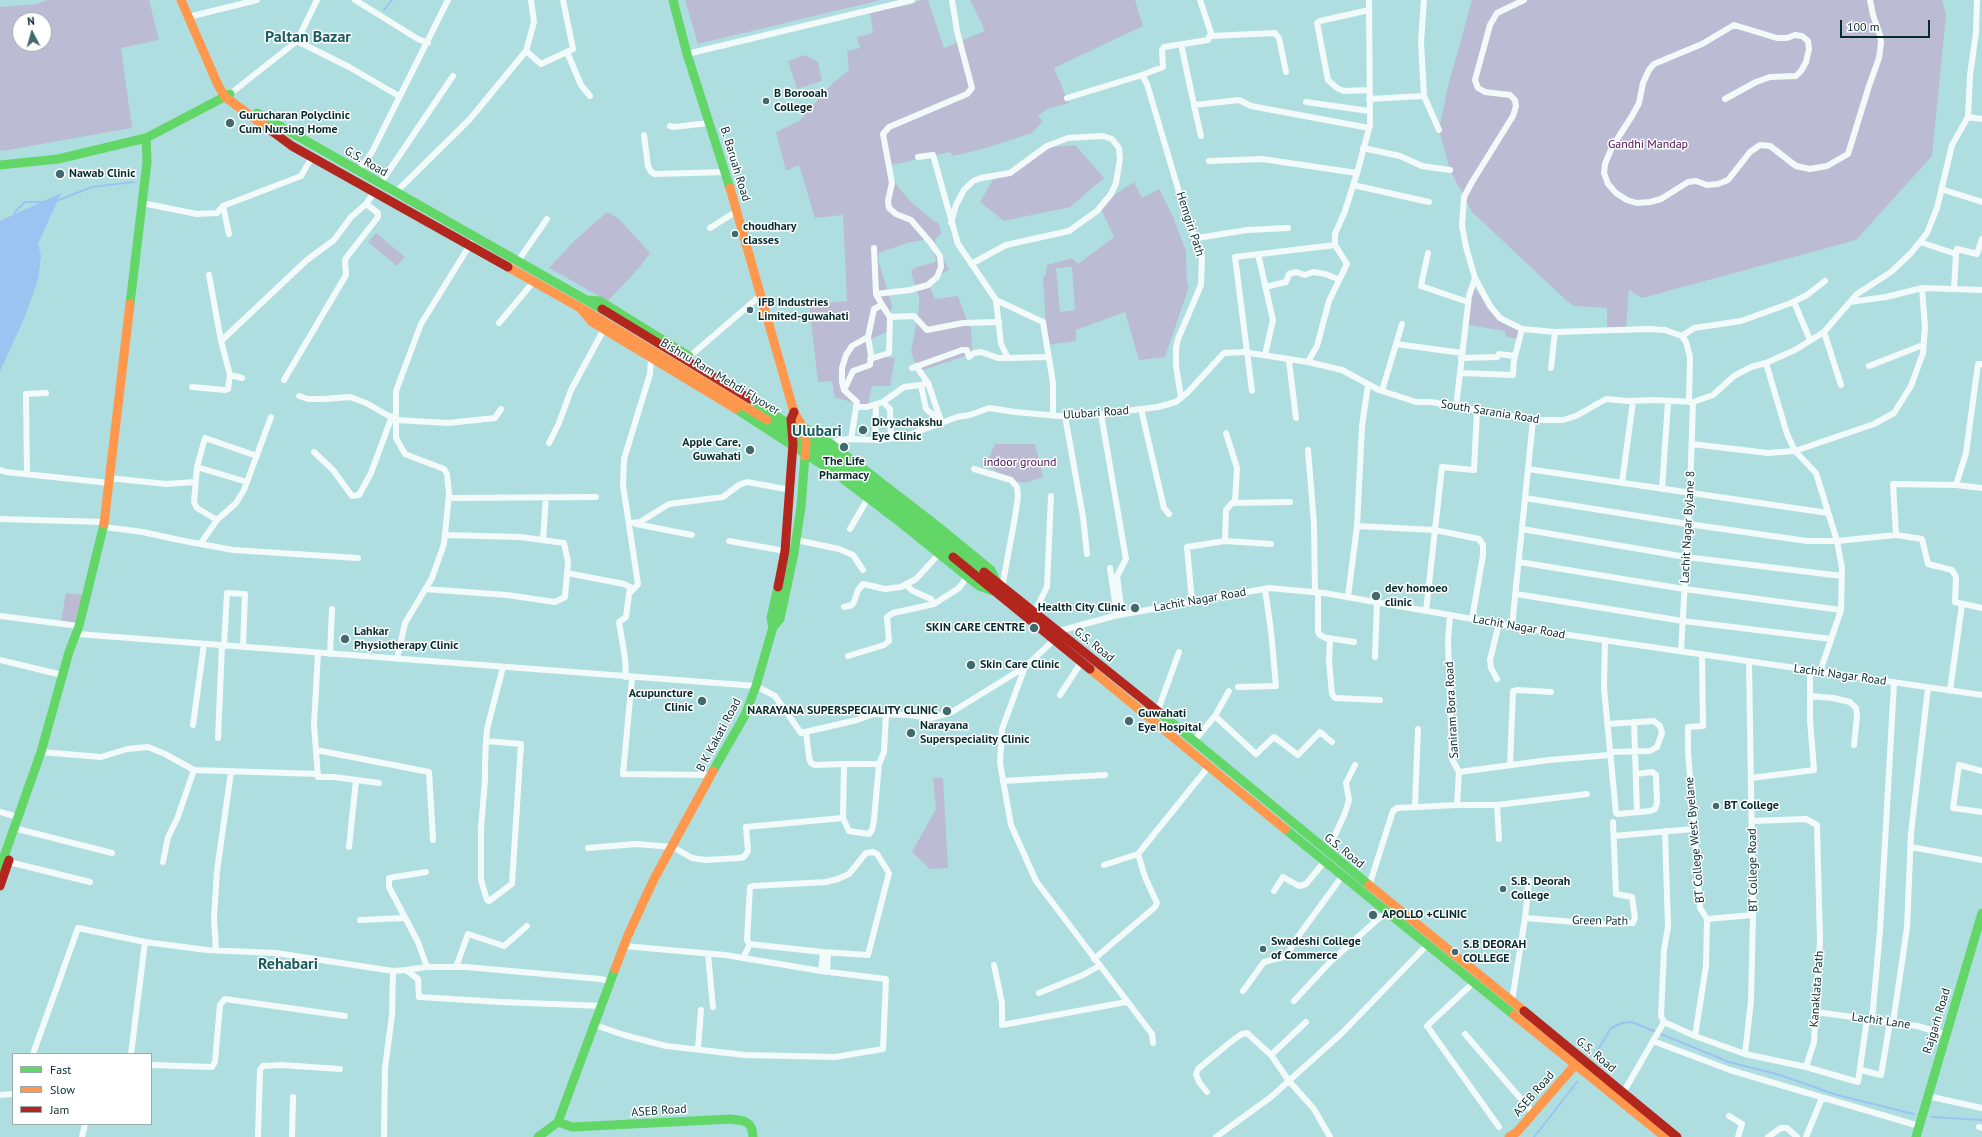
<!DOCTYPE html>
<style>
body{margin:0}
#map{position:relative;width:1982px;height:1137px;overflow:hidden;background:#afdee1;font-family:"PT Sans",sans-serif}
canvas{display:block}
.legend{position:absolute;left:12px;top:1053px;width:140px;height:72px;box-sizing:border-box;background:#fff;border:1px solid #9baaab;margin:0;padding:5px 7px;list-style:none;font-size:12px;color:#062b2e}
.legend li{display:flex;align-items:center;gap:8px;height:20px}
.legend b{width:20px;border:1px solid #9baaab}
.north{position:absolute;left:12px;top:12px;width:40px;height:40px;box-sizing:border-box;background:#fff;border:1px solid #9baaab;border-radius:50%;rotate:354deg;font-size:11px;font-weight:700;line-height:16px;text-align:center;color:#062b2e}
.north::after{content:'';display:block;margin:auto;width:14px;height:18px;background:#416a6d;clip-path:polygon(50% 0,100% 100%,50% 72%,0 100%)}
.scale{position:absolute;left:1840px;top:20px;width:90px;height:18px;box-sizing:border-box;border:2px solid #062b2e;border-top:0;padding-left:5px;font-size:12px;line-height:14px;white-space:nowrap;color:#062b2e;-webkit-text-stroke:3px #fff;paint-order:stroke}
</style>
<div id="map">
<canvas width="1982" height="1137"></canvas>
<ul class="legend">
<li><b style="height:5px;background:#63d668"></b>Fast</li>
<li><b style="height:5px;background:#ff974d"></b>Slow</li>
<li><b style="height:5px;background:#b3261e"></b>Jam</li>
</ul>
<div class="north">N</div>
<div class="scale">100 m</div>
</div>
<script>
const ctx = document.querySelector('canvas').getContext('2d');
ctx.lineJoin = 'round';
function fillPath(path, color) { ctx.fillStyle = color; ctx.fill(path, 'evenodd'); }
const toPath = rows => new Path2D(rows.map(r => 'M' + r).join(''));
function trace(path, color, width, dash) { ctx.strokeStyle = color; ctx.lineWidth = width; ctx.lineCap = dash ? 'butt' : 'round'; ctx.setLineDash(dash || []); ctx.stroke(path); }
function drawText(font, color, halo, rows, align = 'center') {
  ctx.font = font + ' "PT Sans",sans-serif'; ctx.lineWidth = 3; ctx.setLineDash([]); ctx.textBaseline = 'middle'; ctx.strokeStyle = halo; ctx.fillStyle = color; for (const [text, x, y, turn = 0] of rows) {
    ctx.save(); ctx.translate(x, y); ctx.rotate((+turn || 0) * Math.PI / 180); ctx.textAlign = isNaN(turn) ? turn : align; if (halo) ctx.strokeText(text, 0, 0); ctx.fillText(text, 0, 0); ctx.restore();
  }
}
fillPath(toPath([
 [47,0,149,0,159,40,121,48,132,128,2,151,0,150,0,7,36,4],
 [20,20,44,20,44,44,20,44],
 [685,0,881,0,698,44],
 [921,0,928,0,944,48,985,31,970,0,1135,0,1143,26,1054,68,1069,103,1047,109,1038,116,1043,121,1032,133,986,148,953,156,950,152,892,165,889,168,898,187,912,203,934,221,939,223,941,234,936,238,935,243,949,270,927,280,935,299,958,296,969,326,971,327,972,351,968,355,918,372,911,352,919,309,919,297,911,272,914,268,935,262,936,259,927,239,907,243,879,253,878,259,892,306,887,332,873,338,868,352,871,355,895,358,890,386,872,386,867,409,845,400,835,398,832,381,818,382,809,305,847,301,843,215,815,218,799,165,786,171,776,132,799,121,834,82,849,70,847,51,860,48,857,37,873,33,870,12,909,5],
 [1472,0,1942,0,1946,15,1932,156,1856,240,1642,298,1629,290,1626,328,1607,328,1607,308,1574,306,1567,301,1472,212,1450,170,1439,130,1448,86],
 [805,55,818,62,822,81,797,89,788,61],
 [1075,145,1104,178,1070,207,1004,221,980,202,992,181,1042,148],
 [1134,182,1142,198,1159,189,1174,219,1186,251,1187,284,1189,287,1165,357,1139,360,1125,312,1076,330,1076,341,1047,345,1043,278,1046,274,1047,265,1072,258,1078,264,1114,237,1099,205],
 [1072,267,1075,310,1060,312,1056,268],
 [607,212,619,219,650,253,639,268,608,301,549,268,574,241],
 [376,233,405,257,397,266,368,242],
 [1475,288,1490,310,1504,324,1522,332,1520,339,1506,337,1505,331,1469,325,1472,290],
 [995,444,1035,444,1043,477,1024,483,1006,479,995,470,985,467],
 [66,593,85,595,78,624,61,622],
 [933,778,943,778,948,868,930,869,912,852,936,809]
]), '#bbbcd4');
fillPath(toPath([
 [61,193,38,244,41,256,38,280,24,319,0,371,0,221]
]), '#9cc3f1');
trace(toPath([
 [384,10,392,0],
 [56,201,92,187,134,182],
 [15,217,15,212,25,202,44,202],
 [1594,1056,1611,1028,1622,1023,1632,1022,1729,1062,1780,1075,1837,1095,1914,1114],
 [1932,1117,1982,1120],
 [1534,1137,1577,1082]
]), '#9cc3f1', 2);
trace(toPath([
 [355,0,418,39,428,43],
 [563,0,573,49,567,52],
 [1424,0,1421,42,1424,96,1439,130],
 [1369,10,1320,21,1317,23,1328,80,1337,88,1344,91,1369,90],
 [188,17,257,0],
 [1211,36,1275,33,1279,38,1286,72],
 [297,41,349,67,399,96],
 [1181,44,1194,105],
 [526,51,541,64,567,52,581,85,590,96],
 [687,54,912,0],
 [1142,75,1147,84,1184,209,1202,256,1201,285,1178,339,1176,348,1176,366,1181,398],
 [230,94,297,41,317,0],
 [1067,98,1142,75,1163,67,1162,50,1164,47,1208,40,1211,33,1200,0],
 [1369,99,1424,96],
 [1725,99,1756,82,1770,77,1796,76,1801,71,1806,62,1809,49,1808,41,1802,36,1795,35,1787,38,1777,38,1734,25,1702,44,1654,64,1649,70,1643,83,1639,103,1632,116,1612,147,1605,164,1604,173,1608,184,1616,193,1627,200,1637,203,1650,202,1661,199,1688,182,1696,181,1707,185,1718,184,1728,180,1750,152,1760,145,1770,146,1796,166,1810,169,1827,166,1848,154,1869,86,1879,58,1881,43,1880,35,1873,15,1870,0],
 [1306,102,1369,111],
 [1968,117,1982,119],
 [670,126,674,127,709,123],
 [644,135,648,166,651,172,655,174,725,172],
 [1201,136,1194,105,1239,100,1251,106,1369,128],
 [1363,148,1400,156,1422,166,1450,170],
 [918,157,933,155,958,244,996,300,1043,322,1053,383,1053,415],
 [1209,161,1262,159,1357,173],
 [358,172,372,152,448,0],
 [380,184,453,76],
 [1353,185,1429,202],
 [1941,189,1982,202],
 [395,193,470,119,526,51,534,22,531,0],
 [142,203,197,214,217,213,223,206],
 [951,223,956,205,964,190,973,181,981,178,1010,173,1047,146,1068,138,1103,136,1112,139,1119,148,1120,159,1116,183,1111,194,1097,211,1069,231,1006,245,971,264],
 [710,228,737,211],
 [229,234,223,206,301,176,312,157],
 [1197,238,1247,230,1288,228],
 [1920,242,1956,254,1957,249,1977,254,1982,239],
 [1428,253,1421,286,1468,302],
 [1258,254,1273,320,1265,355],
 [518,261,547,219],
 [209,275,221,341,230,375,242,378],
 [1475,278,1490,306,1500,318,1522,329,1555,332,1649,329,1665,330,1682,336,1686,342,1690,357,1689,402],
 [1265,287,1286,282,1289,274,1296,272,1305,275,1313,272,1325,274,1338,279],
 [1954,289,1956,254],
 [876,294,910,290,928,285,937,277,941,267,940,256,930,242,911,220,896,214,889,208,888,201,892,183,883,134,889,127,967,94,972,88,957,31,952,0],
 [996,300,1001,344,1008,358,1048,357],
 [1794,302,1810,340],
 [1850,302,1857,294,1891,272,1911,253,1927,233,1937,208,1952,145,1968,117,1970,75,1976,33,1977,0],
 [890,317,914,316,927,330,963,323,999,322],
 [499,323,534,281],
 [1824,332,1841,385],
 [1682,336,1694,328,1741,321,1791,303,1807,295,1825,281],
 [221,341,307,260,334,240,351,217,366,204,375,191],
 [1396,344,1462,353],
 [689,357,761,295],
 [1461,358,1497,357,1499,354,1515,356],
 [870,359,889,353,890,317,882,305],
 [1289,361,1296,418],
 [1308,362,1317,346,1329,301,1347,264,1335,245,1335,234,1345,211,1357,173,1370,125,1369,0],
 [1766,363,1787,434,1795,451,1816,473,1837,541,1896,535,1893,484,1956,485,1982,488],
 [916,366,928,383,921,385,926,409,942,422],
 [1869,366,1923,345],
 [912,368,962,350,967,350,969,357,974,353,981,352,998,358,1008,358],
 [1551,368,1555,332],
 [1460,373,1513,375,1514,360,1522,329],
 [284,380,346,275,345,261,346,258,378,217,378,213,366,204],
 [928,383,941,421],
 [192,387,225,390,228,389,230,375],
 [844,390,853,371,870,365,871,355,868,337],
 [1252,391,1235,257,1335,245],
 [1382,391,1402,324],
 [299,396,308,399,323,399,350,397,366,403,396,420,448,423,495,418,501,409],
 [883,402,890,409,891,438],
 [857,407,867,407,883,402,904,387,921,385],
 [1456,407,1469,296,1475,278,1466,247,1462,226,1464,197,1472,182,1513,116,1516,106,1515,100,1510,95,1485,92,1478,88,1475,80,1490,25,1497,13,1524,0],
 [1141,409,1164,508,1169,514],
 [1101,414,1126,559,1117,576,1122,614],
 [1065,416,1083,517,1087,554],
 [1226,433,1237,468,1235,503],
 [851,439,857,402,844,390,842,382,842,368,846,355,852,346,868,337,874,309,882,305,876,294,874,248],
 [875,439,876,404],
 [549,443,559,423,571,390,604,329],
 [829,443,848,439,881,440,906,436,957,417,970,415,989,408,1015,412,1059,416,1101,414,1158,407,1176,402,1188,392,1224,353,1243,352,1308,362,1342,370,1379,390,1416,402,1431,402,1536,420,1563,420,1576,416,1606,399,1628,401,1654,400,1693,402,1713,395,1734,376,1751,367,1766,363,1795,350,1824,332,1850,302,1886,297,1922,288,1982,290],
 [1692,444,1768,453,1795,451,1874,424,1894,413,1911,386,1923,353,1925,327,1922,288],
 [1308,450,1314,524,1315,592],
 [314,452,333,470,352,496,359,495,371,473,392,416],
 [197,467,247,482],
 [974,469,1011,480,1017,487,1018,496,1015,517,1002,588],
 [1528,469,1828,513],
 [0,470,6,472,109,483],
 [27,474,26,394,46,393],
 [109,478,166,484,195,482],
 [1622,483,1633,401],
 [1956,485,1966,453,1978,364,1982,364],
 [1662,489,1668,402],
 [449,498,596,497],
 [1525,498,1688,524,1807,541,1837,541,1842,568,1841,610,1820,672],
 [0,519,104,522],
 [217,520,197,508,194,502,197,467,205,438,257,456],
 [630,523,640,522,669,504,723,497,739,485,747,482,791,490],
 [636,524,692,535],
 [1357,526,1435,530,1479,539,1483,545,1483,555,1472,619],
 [104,527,143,532,179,540,233,550,358,558],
 [850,529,868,498],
 [1522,529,1686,557,1842,576],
 [1896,535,1922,539,1928,564,1952,570,1956,577,1955,602,1982,608],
 [543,540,546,497],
 [796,540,839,549,853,555,863,570],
 [729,541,785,551],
 [1225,541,1271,544],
 [201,543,217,520,236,503,244,490,271,417],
 [1519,562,1684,589,1841,610],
 [1110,568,1117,615],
 [567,573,624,584,630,587,626,617,619,622,625,658,626,677],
 [906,585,913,591,931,599,934,604],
 [425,589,507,595,555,602,565,597,568,562,564,543,520,537,445,535],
 [1318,592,1318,632,1320,635,1330,640,1329,661,1332,694,1335,698,1380,700],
 [630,593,638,584,623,485,624,459,650,374,651,358],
 [1516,594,1683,621,1831,639],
 [1348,597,1357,526,1362,426,1368,385],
 [1192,602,1187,547,1225,541,1226,510,1232,503,1290,502],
 [844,607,852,605,854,602,858,590,863,584,885,589,901,587,916,579,939,554],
 [1426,611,1442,467,1474,470,1477,411],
 [1034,613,1047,587,1051,496],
 [0,616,79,626],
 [1512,626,1533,420],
 [1059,631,1114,616,1269,588,1324,593,1541,631,1982,695],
 [77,634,756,686,775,696,801,733,857,720,874,714,909,715,931,718,952,712,1025,667,1055,639],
 [1328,638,1354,642],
 [1605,640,1604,688,1616,813,1618,814,1650,811,1655,809,1657,803,1656,775,1652,772,1636,774],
 [224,646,227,593,245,594,243,647],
 [1681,651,1690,493,1693,402],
 [318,653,314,725,318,777,334,777,379,783],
 [330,654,332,609],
 [848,656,884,645,889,641,887,617,893,613,934,604,959,588,967,577],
 [1375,657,1377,602],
 [397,659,405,623,432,578,444,544,449,494,447,474,444,469,405,454,396,438,396,391,421,324,471,243],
 [0,660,62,675],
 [1025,667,1002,729,1000,763,1011,825,1036,881,1152,1034,1153,1043],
 [632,678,623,774,711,775],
 [1497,679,1491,668,1490,660,1499,623],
 [1238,687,1276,686,1271,631,1265,589],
 [1229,691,1215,716,1256,754,1274,737,1298,755,1320,732,1332,742],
 [1950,691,1962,604],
 [1060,695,1082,661],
 [1810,696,1833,698,1850,702,1856,708,1857,716,1854,745],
 [1157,713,1179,652],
 [1634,722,1637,812],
 [1607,724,1654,721,1660,726,1662,733,1657,747,1650,751,1610,752],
 [193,725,204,644],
 [218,738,222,645],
 [486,741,521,744,512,884,489,901,487,900,481,880,481,829,485,779,485,764,486,741,487,729,503,667],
 [1193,742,1215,716],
 [316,750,429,772,433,840],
 [41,752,101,757,127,749,148,747,165,754,194,770,318,774],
 [844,764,879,764,884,752,886,714],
 [1510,765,1513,691,1518,690,1551,692],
 [1982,771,1959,765,1953,808,1982,812],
 [1459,772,1549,760,1610,755],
 [1751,778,1814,770,1810,720,1810,670],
 [1003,781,1105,775],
 [1457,805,1497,805,1587,794],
 [1497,805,1499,839],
 [1415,806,1418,729],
 [0,812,18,817],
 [843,818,849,831,869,834,872,830,874,820,879,764],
 [14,828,112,853],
 [1614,836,1693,829],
 [349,847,356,780],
 [1911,847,1982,860],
 [588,848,636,844,673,847,692,858,706,860,739,858,744,857,748,851,746,827,843,818,844,764,815,765,811,763,809,758,806,732],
 [1325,850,1336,833,1345,813,1349,800,1346,783,1355,765],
 [873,852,877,854,889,873,868,955,823,952,749,944,747,940,750,887,753,886,826,882,838,879,849,874,866,853,873,852],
 [9,862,90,882],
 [163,862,168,837,177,819,194,770],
 [1104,865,1138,854],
 [426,872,389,878,389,887,418,942,427,967],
 [1369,886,1393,811,1397,808,1457,805,1459,772,1452,759,1448,641,1450,615],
 [1274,891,1283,877,1299,886,1306,884,1325,861],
 [1525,918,1600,924,1633,923,1635,918,1632,897,1616,894,1613,822],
 [1707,919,1753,915],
 [360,920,405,918],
 [216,950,214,918,217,871,231,772],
 [708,954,713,1007],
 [743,958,750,944],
 [1094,959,1155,907,1157,903,1145,877,1138,854,1209,766],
 [994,965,1002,1003,1002,1025,1126,1002],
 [456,967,468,934,504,946,527,926],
 [406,970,427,967,466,967,600,979,612,982],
 [821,971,823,952],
 [827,972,828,953],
 [1474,982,1427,1026,1499,1127],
 [1243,991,1264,962,1287,956,1294,942,1343,875],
 [1039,993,1083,975,1099,966],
 [1294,1001,1330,962,1387,911],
 [1512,1001,1525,918,1529,881],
 [1816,1012,1917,1026,1945,1034],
 [1872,1020,1880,931,1894,683],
 [1664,1022,1695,1036,1745,1054,1806,1067,1814,1042,1820,941,1817,825,1806,819,1752,821],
 [1893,1023,1907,928,1911,833,1928,688],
 [595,1025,624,1035,666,1046,745,1055,835,1057,883,1049,886,979,821,971,725,955,624,946],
 [1465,1034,1533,1113],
 [1695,1036,1706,966,1707,919,1700,908,1688,751,1688,727,1703,726,1702,654],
 [1653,1041,1730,1070,1919,1126],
 [698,1049,701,1010],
 [33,1054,78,928,145,942],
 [131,1054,145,942,207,950,276,953,393,971,406,970,418,979,419,997,501,1002,603,1006],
 [1745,1054,1751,1001,1753,915,1749,661],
 [1271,1055,1306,1022],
 [151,1065,212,1067,215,1062,220,1005,225,999,345,1016],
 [1806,1067,1858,1082,1867,1019],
 [1861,1070,1881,1075,1890,1022],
 [1207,1092,1199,1082,1196,1074,1198,1069,1233,1040,1242,1034,1247,1033,1271,1055,1289,1081,1314,1109,1330,1137],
 [1623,1093,1664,1022,1661,1016,1664,950,1668,927,1665,831],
 [0,1095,13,1094],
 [1927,1096,1982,1108],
 [1729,1116,1742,1124,1738,1137],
 [1979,1127,1982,1128],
 [82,1137,85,1124],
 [258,1137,260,1070,263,1066,281,1065,340,1069],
 [292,1137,293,1097],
 [384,1137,385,1068,392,1015,393,971],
 [1216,1137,1271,1097,1342,1033,1428,944],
 [1768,1137,1781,1128,1787,1128,1797,1137],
 [1806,1137,1822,1098]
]), '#f3fafa', 6);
trace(toPath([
 [673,0,687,54,730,188],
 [257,113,602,309],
 [0,165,58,159,146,138,230,94],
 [587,300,600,301,689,356],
 [130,304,147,162,146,138],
 [750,399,832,452,984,572],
 [736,409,835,473,901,523,979,586,993,591],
 [767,420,832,462,953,557],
 [800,425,830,443,936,525,991,570,997,583],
 [773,627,780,619,794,553,801,507,805,456],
 [1160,713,1369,885],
 [713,771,745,715,756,686,773,627,771,618,778,587],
 [1285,829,1514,1015],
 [0,868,41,752,69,652,79,626,104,524],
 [558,1122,572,1127,731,1119,744,1121,749,1124,752,1129,753,1137],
 [538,1137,558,1122,615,969],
 [1916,1137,1982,913]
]), '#63d668', 9);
trace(toPath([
 [181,0,218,85,225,97,273,132],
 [730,188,794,412,803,427,806,442,805,456],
 [508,267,593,315,767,420],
 [581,309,592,322,736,409],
 [104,524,130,304],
 [1090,669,1285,829],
 [1369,885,1524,1011],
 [615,969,628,935,654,879,713,771],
 [1514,1015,1665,1137],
 [1509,1137,1517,1132,1575,1065]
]), '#ff974d', 9);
trace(toPath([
 [273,132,292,146,508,267],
 [602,309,750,399],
 [953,557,1090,669],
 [984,572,1160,713],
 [778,587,785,551,793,444,791,419,794,412],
 [0,886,9,860],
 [1524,1011,1677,1137]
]), '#b3261e', 9);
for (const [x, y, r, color] of [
 [766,101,4,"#416a6d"],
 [230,123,5,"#416a6d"],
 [60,174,5,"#416a6d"],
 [735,234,4,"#416a6d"],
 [750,310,4,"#416a6d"],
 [863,430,5,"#416a6d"],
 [844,447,5,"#416a6d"],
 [750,450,5,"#416a6d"],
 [1376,596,5,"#416a6d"],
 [1135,608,5,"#416a6d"],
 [1034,628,5,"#416a6d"],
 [345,639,5,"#416a6d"],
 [971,665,5,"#416a6d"],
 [702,701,5,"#416a6d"],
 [947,711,5,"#416a6d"],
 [1129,721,5,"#416a6d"],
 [911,733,5,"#416a6d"],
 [1716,806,4,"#416a6d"],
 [1503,889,4,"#416a6d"],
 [1373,915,5,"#416a6d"],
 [1263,949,4,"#416a6d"],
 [1455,952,4,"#416a6d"]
]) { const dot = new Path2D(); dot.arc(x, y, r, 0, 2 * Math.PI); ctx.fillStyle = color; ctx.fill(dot); trace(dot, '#fff', 1.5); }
drawText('bold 12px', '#062b2e', '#fff', [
 ["B Borooah",774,94],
 ["College",774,108],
 ["Gurucharan Polyclinic",239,116],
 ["Cum Nursing Home",239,130],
 ["Nawab Clinic",69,174],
 ["choudhary",743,227],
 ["classes",743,241],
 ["IFB Industries",758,303],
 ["Limited-guwahati",758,317],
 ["Divyachakshu",872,423],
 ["Eye Clinic",872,437],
 ["Apple Care,",741,443,"right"],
 ["Guwahati",741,457,"right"],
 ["The Life",844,462,"center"],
 ["Pharmacy",844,476,"center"],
 ["dev homoeo",1385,589],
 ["clinic",1385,603],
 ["Health City Clinic",1126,608,"right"],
 ["SKIN CARE CENTRE",1025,628,"right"],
 ["Lahkar",354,632],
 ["Physiotherapy Clinic",354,646],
 ["Skin Care Clinic",980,665],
 ["Acupuncture",693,694,"right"],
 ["Clinic",693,708,"right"],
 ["NARAYANA SUPERSPECIALITY CLINIC",938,711,"right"],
 ["Guwahati",1138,714],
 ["Eye Hospital",1138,728],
 ["Narayana",920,726],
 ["Superspeciality Clinic",920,740],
 ["BT College",1724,806],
 ["S.B. Deorah",1511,882],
 ["College",1511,896],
 ["APOLLO +CLINIC",1382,915],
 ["Swadeshi College",1271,942],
 ["of Commerce",1271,956],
 ["S.B DEORAH",1463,945],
 ["COLLEGE",1463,959]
], 'left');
drawText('12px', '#4c0d56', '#fff', [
 ["Gandhi Mandap",1648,145],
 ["indoor ground",1020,463]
]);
drawText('12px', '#062b2e', '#fff', [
 ["G.S. Road",366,162,30],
 ["B. Baruah Road",735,164,73],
 ["Hemgiri Path",1190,224,72],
 ["Bishnu Ram Mehdi Flyover",720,377,31],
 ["South Sarania Road",1490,412,9],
 ["Ulubari Road",1096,413,-4],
 ["Lachit Nagar Bylane 8",1688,527,-87],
 ["Lachit Nagar Road",1200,600,-10],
 ["Lachit Nagar Road",1519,627,10],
 ["G.S. Road",1094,645,39],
 ["Lachit Nagar Road",1840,675,8],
 ["Saniram Bora Road",1452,710,-93],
 ["B K Kakati Road",719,735,-62],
 ["BT College West Byelane",1695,840,-95],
 ["G.S. Road",1344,851,39],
 ["BT College Road",1753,870,-91],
 ["Green Path",1600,921,1],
 ["Kanaklata Path",1817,989,-86],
 ["Lachit Lane",1881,1021,8],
 ["Rajgarh Road",1937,1021,-73],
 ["G.S. Road",1596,1055,40],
 ["ASEB Road",1534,1094,-49],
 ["ASEB Road",659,1111,-4]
]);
drawText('bold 16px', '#195c61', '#fff', [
 ["Paltan Bazar",308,37],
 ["Ulubari",817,431],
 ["Rehabari",288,964]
]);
</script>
